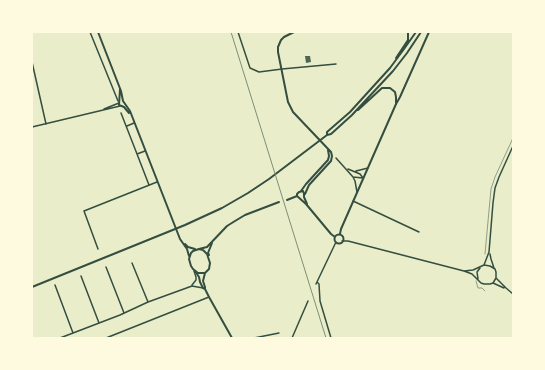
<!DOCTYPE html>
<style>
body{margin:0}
#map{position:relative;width:545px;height:370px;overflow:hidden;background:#e9edc9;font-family:Inter,sans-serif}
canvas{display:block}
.frame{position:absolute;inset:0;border:33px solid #fefae0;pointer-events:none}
</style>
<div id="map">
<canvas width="545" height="370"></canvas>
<div class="frame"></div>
</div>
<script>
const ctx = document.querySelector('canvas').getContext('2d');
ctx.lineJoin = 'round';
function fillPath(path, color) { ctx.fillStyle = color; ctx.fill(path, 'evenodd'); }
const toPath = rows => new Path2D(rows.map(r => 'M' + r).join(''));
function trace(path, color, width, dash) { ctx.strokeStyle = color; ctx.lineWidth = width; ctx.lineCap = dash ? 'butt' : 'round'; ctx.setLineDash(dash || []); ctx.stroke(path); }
fillPath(toPath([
 [305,56,310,56,311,62,306,63]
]), '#4f6655');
trace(toPath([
 [485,254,491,189,495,177,513,138],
 [476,281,478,288,482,288,485,291]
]), '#344e41', 0.5);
trace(toPath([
 [90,32,118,101],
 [238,32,250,68,259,72,282,69,336,64],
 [32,62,46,124],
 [121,113,137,154,145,151],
 [127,126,134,123],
 [137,154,149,185],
 [336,158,353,177,355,181,357,192],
 [348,169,360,174,363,178],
 [356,171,368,168],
 [353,177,363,178],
 [353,201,419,232],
 [98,249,84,211,157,182],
 [132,263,148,302],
 [106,267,124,313],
 [81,276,99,323],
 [317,282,319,284,320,301,331,338],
 [316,284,336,242],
 [55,285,73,333],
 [192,285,196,280,196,277,194,271],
 [60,338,120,315,148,302,192,286,203,288],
 [106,338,209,297],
 [254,338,279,333],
 [292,338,308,301]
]), '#344e41', 1.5);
trace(toPath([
 [104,109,119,103],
 [32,127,120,106],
 [342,241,348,241,464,271,472,274,481,283,484,284,490,284,493,283,496,278,496,272,495,269,490,266,484,265,473,270,464,271],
 [490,254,491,259,494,268],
 [484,265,489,252,493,203,495,188,499,177,513,146],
 [496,278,506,288,513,294],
 [478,279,477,272,480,268],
 [493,283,504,288]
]), '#344e41', 1.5);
trace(toPath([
 [98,32,121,91,123,101,130,111,180,239,187,249,189,256],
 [294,32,284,37,281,40,278,47,278,52,288,102,293,112,331,152,332,156,331,161,309,185,305,194],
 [120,89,119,105,124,107,129,113],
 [301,191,306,184,328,160,329,156,328,150],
 [297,196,306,204,331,234,335,237],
 [297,196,297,194,299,192,303,191,304,194,304,197,307,204],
 [287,200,297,196],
 [340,234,341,229,396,104],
 '334.5 239a4.5 4.5 0 1 1 9 0a4.5 4.5 0 1 1-9 0Z',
 [185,244,188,247,195,249],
 [199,249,207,247,227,226,235,221,245,215,279,202],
 [199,249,203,250,207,254,210,263,209,269,205,273,198,273,193,269,191,266,189,259,191,253,193,251,199,249],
 [209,255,208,253,212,243],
 [195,271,199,277,200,282,203,288,205,289,209,297,232,338],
 [205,289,205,287,203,281,205,273]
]), '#344e41', 2);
trace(toPath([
 [396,58,408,40,408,32],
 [396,104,400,97,429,32],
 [358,110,382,88,390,88,395,92,396,97,396,103],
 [327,135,327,132,350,112,390,68,404,49,416,32],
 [32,287,185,225,222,208,248,193,269,179,327,135,331,134,352,115,393,71,407,53,421,32]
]), '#344e41', 2);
trace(toPath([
 [231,32,326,338]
]), '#7c8e77', 1);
</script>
